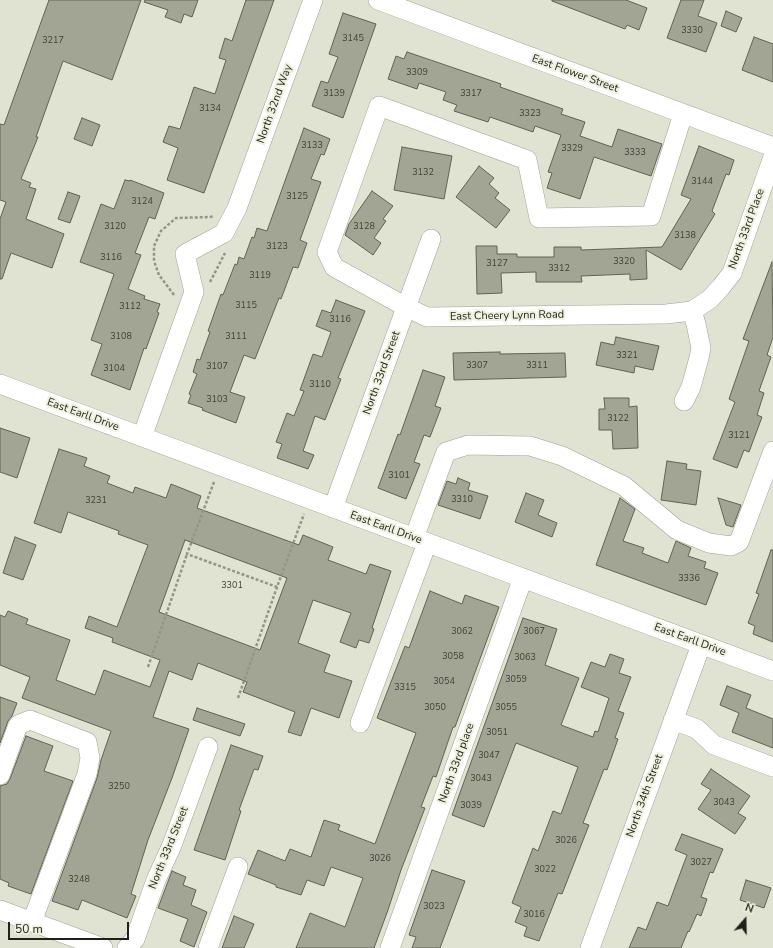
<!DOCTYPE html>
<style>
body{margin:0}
#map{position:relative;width:773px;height:948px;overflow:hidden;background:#e0e3d1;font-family:"Nunito Sans",sans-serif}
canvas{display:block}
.north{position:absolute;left:725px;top:900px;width:40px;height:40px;-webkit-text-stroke:3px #edf1de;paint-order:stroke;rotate:20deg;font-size:11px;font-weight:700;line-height:16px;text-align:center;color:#1e2019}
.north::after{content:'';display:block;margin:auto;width:14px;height:18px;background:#1e2019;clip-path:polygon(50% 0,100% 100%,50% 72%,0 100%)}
.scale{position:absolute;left:8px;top:922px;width:121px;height:18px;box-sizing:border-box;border:2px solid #1e2019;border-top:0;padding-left:5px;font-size:12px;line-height:14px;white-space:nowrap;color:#1e2019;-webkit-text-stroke:3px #edf1de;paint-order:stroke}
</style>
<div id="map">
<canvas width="773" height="948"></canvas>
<div class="north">N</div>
<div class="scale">50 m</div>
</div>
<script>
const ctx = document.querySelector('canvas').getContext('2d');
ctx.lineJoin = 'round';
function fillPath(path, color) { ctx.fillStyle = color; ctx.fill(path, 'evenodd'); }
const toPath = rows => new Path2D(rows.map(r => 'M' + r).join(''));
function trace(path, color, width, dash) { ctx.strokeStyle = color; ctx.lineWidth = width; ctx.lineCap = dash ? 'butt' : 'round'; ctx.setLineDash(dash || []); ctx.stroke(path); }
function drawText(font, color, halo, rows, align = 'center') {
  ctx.font = font + ' "Nunito Sans",sans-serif'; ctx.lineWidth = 4; ctx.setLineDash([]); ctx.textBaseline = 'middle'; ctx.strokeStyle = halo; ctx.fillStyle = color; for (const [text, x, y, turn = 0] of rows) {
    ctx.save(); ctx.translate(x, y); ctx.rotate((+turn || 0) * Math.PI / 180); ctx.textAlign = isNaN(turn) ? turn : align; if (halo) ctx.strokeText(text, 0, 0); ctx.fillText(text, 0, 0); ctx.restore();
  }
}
const building = toPath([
 [49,0,141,0,112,80,63,61,36,137,38,137,21,179,31,183,29,187,36,189,26,219,64,234,52,268,11,253,2,279,0,279,0,219,6,202,0,200,0,124,4,125,49,0],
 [145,0,198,0,192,17,184,14,181,23,165,17,168,10,144,2,145,0],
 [246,0,274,0,204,193,167,180,178,148,163,142,169,126,180,129,194,87,215,94,226,60,219,58,225,38,232,41,246,0],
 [552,0,626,0,647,8,639,30,627,25,625,29,552,1,552,0],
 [681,0,704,0,698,16,717,23,706,52,667,38,681,0],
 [726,11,742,18,736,32,721,26,726,11],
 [343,13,376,24,343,118,312,106,321,81,328,83,338,57,329,54,343,13],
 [754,37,773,44,773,82,742,70,754,37],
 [407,52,501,84,500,87,563,109,561,114,585,122,580,136,612,147,618,129,662,144,651,176,594,157,580,199,547,188,552,173,548,172,561,135,535,126,533,132,490,117,488,122,454,111,457,105,443,100,446,92,419,83,417,89,388,79,396,56,404,59,407,52],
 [82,118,100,125,92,146,74,139,82,118],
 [304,128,330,139,324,155,321,154,311,179,321,182,300,240,307,243,298,268,293,267,281,299,279,298,255,359,244,355,230,392,245,397,236,423,202,410,203,408,188,403,191,395,189,394,197,374,193,372,197,359,200,360,210,332,208,331,221,294,223,295,235,264,237,265,239,257,244,259,252,237,254,238,257,228,267,231,304,128],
 [699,146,734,160,729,175,726,174,712,211,715,214,681,270,646,250,647,279,630,280,630,274,581,276,582,282,536,282,536,272,501,273,502,293,477,294,476,246,497,246,497,254,517,254,517,257,554,257,554,247,581,247,581,250,662,247,691,199,681,195,699,146],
 [402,147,452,156,444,199,394,190,402,147],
 [479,166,494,178,489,184,499,193,495,198,510,210,496,228,456,197,479,166],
 [125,180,130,181,130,180,164,193,155,219,149,217,135,253,141,255,128,289,145,296,144,299,160,304,157,312,159,313,146,349,144,348,130,390,91,375,102,344,91,340,114,274,80,262,101,204,114,209,125,180],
 [372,191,393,206,383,219,386,221,374,238,381,243,373,255,345,235,349,224,372,191],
 [68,192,80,196,70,223,58,219,68,192],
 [772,262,773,337,767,355,771,357,759,391,764,393,757,415,762,417,749,452,744,450,737,468,713,459,735,402,729,399,749,341,743,339,772,262],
 [336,300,365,311,338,378,341,379,325,420,315,416,303,451,314,455,308,469,277,458,282,444,276,442,287,413,294,416,304,391,300,390,313,354,322,357,331,332,316,326,322,310,331,313,336,300],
 [616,337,659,346,653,370,635,366,634,373,596,365,601,342,614,345,616,337],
 [500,352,500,354,565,353,566,377,454,380,453,353,500,352],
 [423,370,445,377,435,406,441,408,430,437,424,435,414,462,420,464,406,499,378,488,398,434,400,435,423,370],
 [604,398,629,398,629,407,637,406,638,448,613,449,612,430,599,430,599,409,605,409,604,398],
 [0,428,30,438,17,478,0,472,0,428],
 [59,449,87,458,84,466,110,476,107,483,133,493,135,487,166,498,171,484,201,496,197,508,299,545,303,535,333,547,328,560,366,574,370,564,391,571,372,628,374,629,369,643,359,640,356,648,340,642,351,613,313,600,298,643,330,655,324,672,352,681,339,718,311,708,301,736,288,732,295,712,243,692,247,682,198,663,192,680,169,671,153,717,189,729,172,778,148,840,131,894,136,896,127,918,82,900,78,910,52,901,97,778,101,760,111,731,22,698,30,677,0,665,0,615,5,617,8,611,28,619,26,624,70,640,56,680,95,695,104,670,150,687,160,660,112,642,113,638,85,628,89,616,117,627,148,545,118,534,119,531,68,512,61,533,34,523,59,449],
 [185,540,287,578,260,650,159,612,185,540],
 [667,461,687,464,686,469,701,471,696,505,661,500,667,461],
 [458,478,470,483,468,490,488,496,480,519,438,505,447,481,456,484,458,478],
 [526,493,544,500,538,515,557,523,552,537,515,522,526,493],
 [620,498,635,509,623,541,644,548,642,553,668,563,676,541,691,548,688,556,706,562,704,568,718,573,706,605,596,565,620,498],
 [718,498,741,505,733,527,726,525,718,498],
 [15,537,36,545,23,580,3,573,15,537],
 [771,550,773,550,773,642,753,634,755,626,748,623,759,594,756,593,771,550],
 [430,591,462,604,465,595,499,607,455,727,453,727,436,777,433,776,421,807,425,808,401,870,388,910,374,948,296,948,310,913,345,927,363,878,331,867,324,886,307,880,301,895,276,887,276,885,248,874,258,850,285,861,290,849,311,857,324,820,340,825,338,830,375,844,416,733,377,718,405,646,409,648,430,591],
 [523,618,557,629,545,665,579,678,561,725,593,737,595,731,598,732,609,698,581,687,591,662,605,667,610,654,624,659,619,673,631,677,618,711,624,713,615,738,618,739,607,770,604,769,583,823,589,825,562,894,558,893,539,941,524,936,527,927,515,922,521,907,512,903,533,848,538,851,553,811,561,814,578,767,516,743,484,827,452,815,523,618],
 [727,686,751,695,746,708,773,719,773,748,732,732,739,713,720,705,727,686],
 [0,697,17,703,12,716,8,721,0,743,0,697],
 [197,708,245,724,240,736,193,720,197,708],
 [26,736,53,746,44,771,73,781,31,894,8,886,9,883,0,879,0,786,7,784,10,779,26,736],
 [231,745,263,756,258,770,254,769,239,810,241,811,225,860,194,850,231,745],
 [711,769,750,796,738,813,746,818,735,834,698,809,711,790,701,784,711,769],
 [682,834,723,849,713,873,710,872,701,897,707,899,701,916,697,914,689,932,688,931,681,948,629,948,638,927,646,930,657,902,668,906,687,855,675,850,682,834],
 [432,870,465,881,440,948,412,948,416,937,409,935,432,870],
 [172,871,186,877,183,885,196,890,191,905,207,912,194,947,180,941,188,919,158,908,172,871],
 [746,880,771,888,764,908,740,900,746,880],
 [234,916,254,924,244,948,222,948,234,916]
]);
fillPath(building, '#a2a594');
trace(building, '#606353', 1);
const minor = toPath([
 [378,0,773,147],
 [683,114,651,216,539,218,527,160,379,106,327,252,334,267,406,307,427,317,666,314,692,311,710,299,721,287,732,273,773,157],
 [0,384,773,671],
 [684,401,691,387,699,358,701,348,696,324,692,311],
 [142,437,194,292,185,254,224,233,237,208,313,0],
 [333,508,431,239],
 [414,538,446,452,468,445,530,446,562,456,624,486,677,530,709,543,731,546,739,542,773,451],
 [673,720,697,729,714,745,773,767],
 [360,723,427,543],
 [0,775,18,725,30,720,87,742,90,758,87,774,32,922],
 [0,910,103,948],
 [127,948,135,939,156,880,172,845,208,747],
 [208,948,238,867],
 [390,948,523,578],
 [590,948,701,645]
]);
trace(minor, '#9fa291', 20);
trace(toPath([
 [210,282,225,253],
 [174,295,159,275,154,261,154,246,161,231,176,218,211,217,213,216],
 [214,482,187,554,277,587,304,514],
 [148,667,187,554],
 [238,698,277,587]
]), '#939588', 2.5, [3, 2]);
trace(minor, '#fff', 19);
drawText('9px', '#3f4138', null, [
 ["3330",692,31],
 ["3145",353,39],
 ["3217",53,41],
 ["3309",417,73],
 ["3139",334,94],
 ["3317",471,94],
 ["3134",210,109],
 ["3323",530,114],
 ["3133",312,146],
 ["3329",572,149],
 ["3333",635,153],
 ["3132",423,173],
 ["3144",702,182],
 ["3125",297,197],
 ["3124",142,202],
 ["3120",115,227],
 ["3128",364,227],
 ["3138",685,236],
 ["3123",277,247],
 ["3116",111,258],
 ["3320",624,262],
 ["3127",497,264],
 ["3312",559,269],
 ["3119",260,276],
 ["3115",246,306],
 ["3112",130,307],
 ["3116",340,320],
 ["3108",121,337],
 ["3111",236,337],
 ["3321",627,356],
 ["3307",477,366],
 ["3311",537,366],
 ["3107",217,367],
 ["3104",114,369],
 ["3110",320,385],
 ["3103",217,400],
 ["3122",618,419],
 ["3121",739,436],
 ["3101",399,476],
 ["3310",462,500],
 ["3231",96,501],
 ["3336",689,579],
 ["3301",232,586],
 ["3062",462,632],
 ["3067",534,632],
 ["3058",453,657],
 ["3063",525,658],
 ["3059",516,680],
 ["3054",444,682],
 ["3315",405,688],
 ["3050",435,708],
 ["3055",506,708],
 ["3051",497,733],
 ["3047",489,756],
 ["3043",481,779],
 ["3250",119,787],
 ["3043",724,803],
 ["3039",471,806],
 ["3026",566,841],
 ["3026",380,859],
 ["3027",701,863],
 ["3022",545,870],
 ["3248",79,880],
 ["3023",434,907],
 ["3016",534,915]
]);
drawText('11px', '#1e2019', '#edf1de', [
 ["East Flower Street",575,74,20],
 ["North 32nd Way",275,104,-70],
 ["North 33rd Place",747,229,-70],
 ["East Cheery Lynn Road",507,316,-1],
 ["North 33rd Street",382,373,-70],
 ["East Earll Drive",83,415,20],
 ["East Earll Drive",386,528,20],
 ["East Earll Drive",690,640,20],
 ["North 33rd place",457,763,-70],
 ["North 34th Street",645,796,-70],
 ["North 33rd Street",169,848,-68]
]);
</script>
